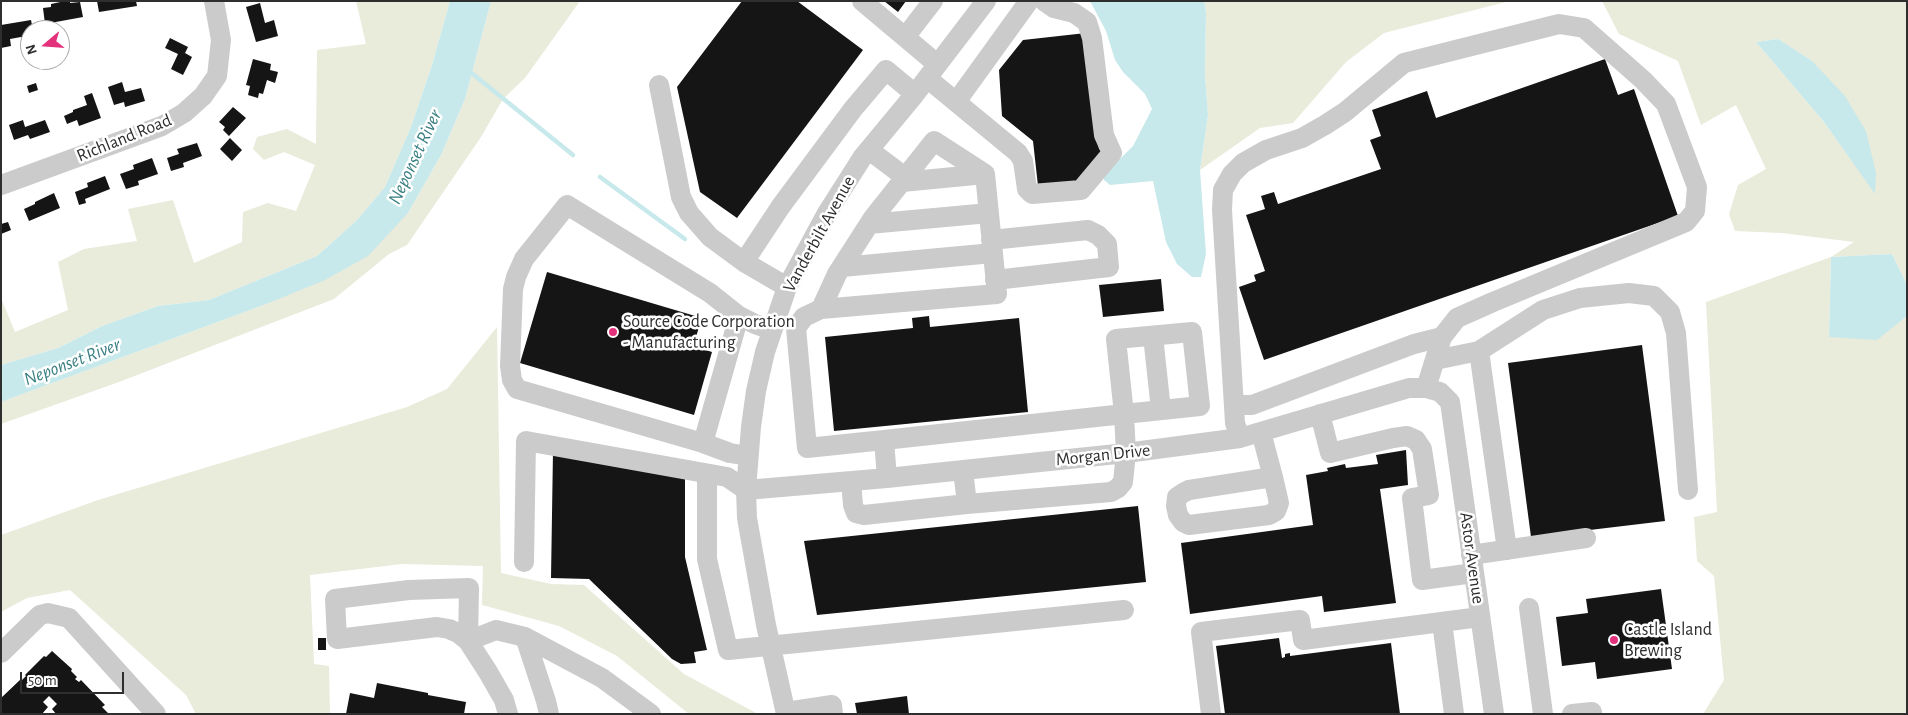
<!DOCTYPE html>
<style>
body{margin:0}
#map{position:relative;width:1908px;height:715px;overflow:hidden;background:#fff;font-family:"Alegreya Sans",sans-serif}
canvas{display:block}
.frame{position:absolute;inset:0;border:2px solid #2e2e2e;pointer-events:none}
.north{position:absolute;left:20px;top:20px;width:50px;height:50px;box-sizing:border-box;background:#fff;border:1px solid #ababab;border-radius:50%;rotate:252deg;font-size:14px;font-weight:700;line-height:20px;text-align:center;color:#2e2e2e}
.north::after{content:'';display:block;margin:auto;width:18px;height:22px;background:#e3317b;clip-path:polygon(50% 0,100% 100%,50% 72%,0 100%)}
.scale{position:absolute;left:20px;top:672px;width:104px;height:22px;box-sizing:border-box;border:2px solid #2e2e2e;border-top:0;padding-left:6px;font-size:15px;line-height:18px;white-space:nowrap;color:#2e2e2e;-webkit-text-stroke:4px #fff;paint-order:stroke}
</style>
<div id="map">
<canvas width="1908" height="715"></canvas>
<div class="frame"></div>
<div class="north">N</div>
<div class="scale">50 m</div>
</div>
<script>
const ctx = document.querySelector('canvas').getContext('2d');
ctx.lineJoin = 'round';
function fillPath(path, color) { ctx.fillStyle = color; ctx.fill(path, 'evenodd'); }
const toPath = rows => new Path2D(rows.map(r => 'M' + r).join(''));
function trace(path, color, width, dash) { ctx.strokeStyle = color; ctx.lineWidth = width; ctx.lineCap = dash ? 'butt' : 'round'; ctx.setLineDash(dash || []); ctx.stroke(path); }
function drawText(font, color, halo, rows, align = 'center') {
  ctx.font = font + ' "Alegreya Sans",sans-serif'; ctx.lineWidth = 5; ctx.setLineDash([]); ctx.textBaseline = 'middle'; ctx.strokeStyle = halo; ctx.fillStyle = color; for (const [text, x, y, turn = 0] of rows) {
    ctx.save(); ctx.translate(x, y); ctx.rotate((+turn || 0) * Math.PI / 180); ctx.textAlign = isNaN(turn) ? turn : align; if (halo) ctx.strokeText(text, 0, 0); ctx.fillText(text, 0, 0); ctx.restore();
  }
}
fillPath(toPath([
 [356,1,450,1,432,65,411,127,385,187,357,220,317,256,209,300,158,306,102,326,58,348,1,365,1,298,15,332,68,310,58,262,84,249,137,241,128,209,173,200,194,263,242,242,243,212,268,203,296,211,315,165,284,152,264,160,253,149,257,137,287,129,316,144,317,50,366,44],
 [491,1,580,1,525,78,503,99,481,137,407,245,389,254,334,299,119,382,1,424,1,402,269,303,408,213,441,155,465,99],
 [1204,1,1510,1,1384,33,1346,62,1293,123,1260,128,1200,170,1208,115,1205,75,1206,12],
 [1602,1,1907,1,1907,285,1892,254,1831,257,1829,336,1877,339,1907,316,1907,714,1703,714,1724,680,1714,576,1697,561,1694,517,1717,512,1706,302,1831,257,1854,242,1782,233,1735,231,1729,214,1738,185,1766,169,1736,105,1701,125,1678,61,1619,34],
 [1778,39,1811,60,1875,193,1824,122,1756,42],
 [497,327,501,573,551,584,584,585,684,674,758,714,689,714,617,656,559,626,482,605,483,566,402,564,310,575,314,664,329,666,330,714,196,714,186,695,70,590,27,598,1,612,1,535,98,500,407,407,447,389]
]), '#e9ebdb');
fillPath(toPath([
 [450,1,491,1,465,99,441,155,408,213,368,256,325,280,269,303,1,402,1,365,58,348,102,326,158,306,209,300,317,256,357,220,385,187,411,127,432,65],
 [1090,1,1204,1,1206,12,1205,75,1208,115,1200,170,1206,254,1201,277,1192,277,1177,264,1166,242,1153,181,1110,185,1104,180,1104,175,1133,146,1152,109,1145,94,1123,72,1115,60,1106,31],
 [1778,39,1811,60,1845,96,1866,131,1876,173,1875,194,1824,122,1756,42],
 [1892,254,1907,285,1907,316,1877,340,1829,337,1831,257]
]), '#c8e9eb');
trace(toPath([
 [469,71,573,155],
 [600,177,685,239]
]), '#c8e9eb', 4.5);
fillPath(toPath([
 [65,1,70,1,70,3,80,2,83,17,45,24,43,8,51,7,51,4],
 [97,1,136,1,137,6,99,12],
 [742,1,797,1,863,50,737,218,700,192,677,87],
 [884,1,906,1,898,12],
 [260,3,265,23,274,20,278,36,256,42,246,7],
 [31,20,33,30,30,30,30,41,22,42,21,37,10,39,11,46,1,48,1,25],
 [1086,33,1099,149,1106,154,1082,181,1038,186,1033,141,1002,116,999,70,1023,40],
 [170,38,188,47,185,53,192,57,183,75,171,69,178,54,165,48],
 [253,59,271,64,270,70,278,72,275,83,267,80,263,94,259,93,258,98,248,95,250,86,246,85],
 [1605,59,1618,95,1634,89,1678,216,1264,360,1239,287,1256,281,1254,275,1265,271,1246,215,1265,209,1261,196,1274,192,1278,204,1381,169,1370,140,1381,136,1372,110,1427,91,1436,118],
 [122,82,125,92,141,88,145,101,125,107,124,102,114,105,108,87],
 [36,83,38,90,29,93,27,86],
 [92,93,101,118,79,126,77,120,67,124,64,116,73,112,73,110,87,105,84,96],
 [233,107,246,118,229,136,223,130,225,127,219,122],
 [23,120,25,127,45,120,50,132,30,139,28,135,14,140,9,125],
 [230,138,242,150,232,161,220,149],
 [197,143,202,156,183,163,184,167,171,171,167,158,179,154,177,149],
 [152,158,158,174,138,181,139,185,126,189,120,174,134,169,133,165],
 [105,176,110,189,85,199,86,203,79,205,75,192,88,187,87,183],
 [54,193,60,208,29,221,24,209,35,204,35,202],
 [8,222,11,230,1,234,1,224],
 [547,272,702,318,693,346,712,352,694,415,520,363],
 [1161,279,1164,311,1103,317,1099,285],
 [929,316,930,327,1019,318,1028,412,834,431,825,337,913,328,912,318],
 [1642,345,1665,521,1531,537,1508,363],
 [1406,450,1408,485,1380,489,1396,603,1324,612,1322,596,1190,614,1181,543,1313,525,1306,475,1328,471,1327,468,1345,464,1346,468,1378,464,1376,455],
 [553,451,685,477,685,557,707,650,694,652,696,663,681,664,672,659,589,579,551,578],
 [1138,506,1146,582,817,615,804,541],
 [1661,589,1672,669,1597,679,1595,662,1562,666,1556,617,1588,613,1586,599],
 [318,638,326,638,326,650,318,650],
 [1279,638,1282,658,1285,657,1285,654,1290,653,1290,656,1391,643,1400,714,1225,714,1216,646],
 [52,651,72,669,71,671,77,677,75,679,79,682,81,680,105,705,102,707,109,714,56,714,52,709,57,704,49,696,43,702,48,707,42,714,1,714,1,698,21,679,22,680,26,676,25,675,44,656,46,657],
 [377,683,428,693,428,695,466,702,464,714,346,714,350,693,374,698],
 [907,696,909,714,857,714,855,703]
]), '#151515');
trace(toPath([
 [862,1,937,64],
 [906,36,933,1],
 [927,78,1018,153,1023,161,1027,189,1032,194,1081,190,1112,153,1104,135,1092,38,1087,22,1074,13,1054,8,1044,1],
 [659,85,681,197,689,213,710,237,744,262,787,287],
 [956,102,1029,1],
 [869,150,905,177],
 [902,182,985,174],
 [1,185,162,126,184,113,203,96,217,76,221,40,214,1],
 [869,224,989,213],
 [991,240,1088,230,1098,235,1107,244,1109,267,995,280],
 [744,262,781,206,853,109,886,70,915,94],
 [842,267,993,253],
 [821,309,997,294,985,174],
 [1153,336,1161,410],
 [1479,351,1507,550],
 [1435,360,1479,351,1543,310,1580,298,1629,293,1654,296,1670,312,1676,333,1688,490],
 [1234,405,1252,405,1414,344,1442,337],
 [1320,414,1330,453,1393,438,1407,436,1416,440,1422,449,1429,495,1412,498,1422,580,1474,573],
 [1261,432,1273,477,1279,503,1276,511,1269,515,1189,525,1183,522,1178,515,1176,506,1177,497,1183,493,1189,490,1273,477],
 [1240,438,1235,423,1222,210,1223,190,1232,174,1243,163,1266,150,1302,138,1325,125,1345,112,1404,63,1559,24,1584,28,1643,80,1666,104,1697,187,1695,211,1686,222,1493,302,1457,318,1442,337,1426,388],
 [884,440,887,478],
 [703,443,739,316],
 [748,456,730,453,703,443,517,389,512,380,510,366,513,289,516,277,524,259,567,205,710,293,739,316,755,324,772,330],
 [707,474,707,559,728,650,1124,610],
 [851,481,853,505,856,513,864,515,967,504,963,470],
 [967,504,1111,492,1118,488,1123,482,1126,453,1124,414,1116,339,1192,332,1200,406,1124,414,884,440,807,448,796,328,804,317,821,309,837,274,873,218,934,141,985,174],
 [1471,555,1586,538],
 [524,562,526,441,727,477,746,490,887,478,1126,453,1240,438,1409,388,1426,388,1440,392,1450,402,1494,714],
 [1529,608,1543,714],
 [1442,622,1454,714],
 [525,637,602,678,651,714],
 [1,653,40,615,48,613,69,618,156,714],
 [786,712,832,705,833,714],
 [508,714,504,700,488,672,468,641,458,633,449,629,437,627,337,639,335,599,409,590,469,588,468,641,496,630,525,637,546,701,549,714],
 [786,714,766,625,747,518,746,490,751,427,756,391,765,352,787,287,827,213,862,158,915,94,986,1],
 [1211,714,1201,632,1300,620,1303,640,1480,617],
 [1572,714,1592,712,1592,714]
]), '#cbcbcb', 20);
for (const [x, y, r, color] of [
 [613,332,5,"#e3317b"],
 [1614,640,5,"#e3317b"]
]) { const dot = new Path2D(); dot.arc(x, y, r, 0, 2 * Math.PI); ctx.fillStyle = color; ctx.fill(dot); trace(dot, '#fff', 2); }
drawText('18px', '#2e2e2e', '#fff', [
 ["Richland Road",124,138,-22],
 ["Vanderbilt Avenue",819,234,-61],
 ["Morgan Drive",1103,455,-6],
 ["Astor Avenue",1472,558,82]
]);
drawText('18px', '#2e2e2e', '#fff', [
 ["Source Code Corporation",623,322],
 ["- Manufacturing",623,343],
 ["Castle Island",1624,630],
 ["Brewing",1624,651]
], 'left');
drawText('italic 19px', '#397f82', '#fff', [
 ["Neponset River",415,157,-65],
 ["Neponset River",72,362,-21]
]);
</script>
